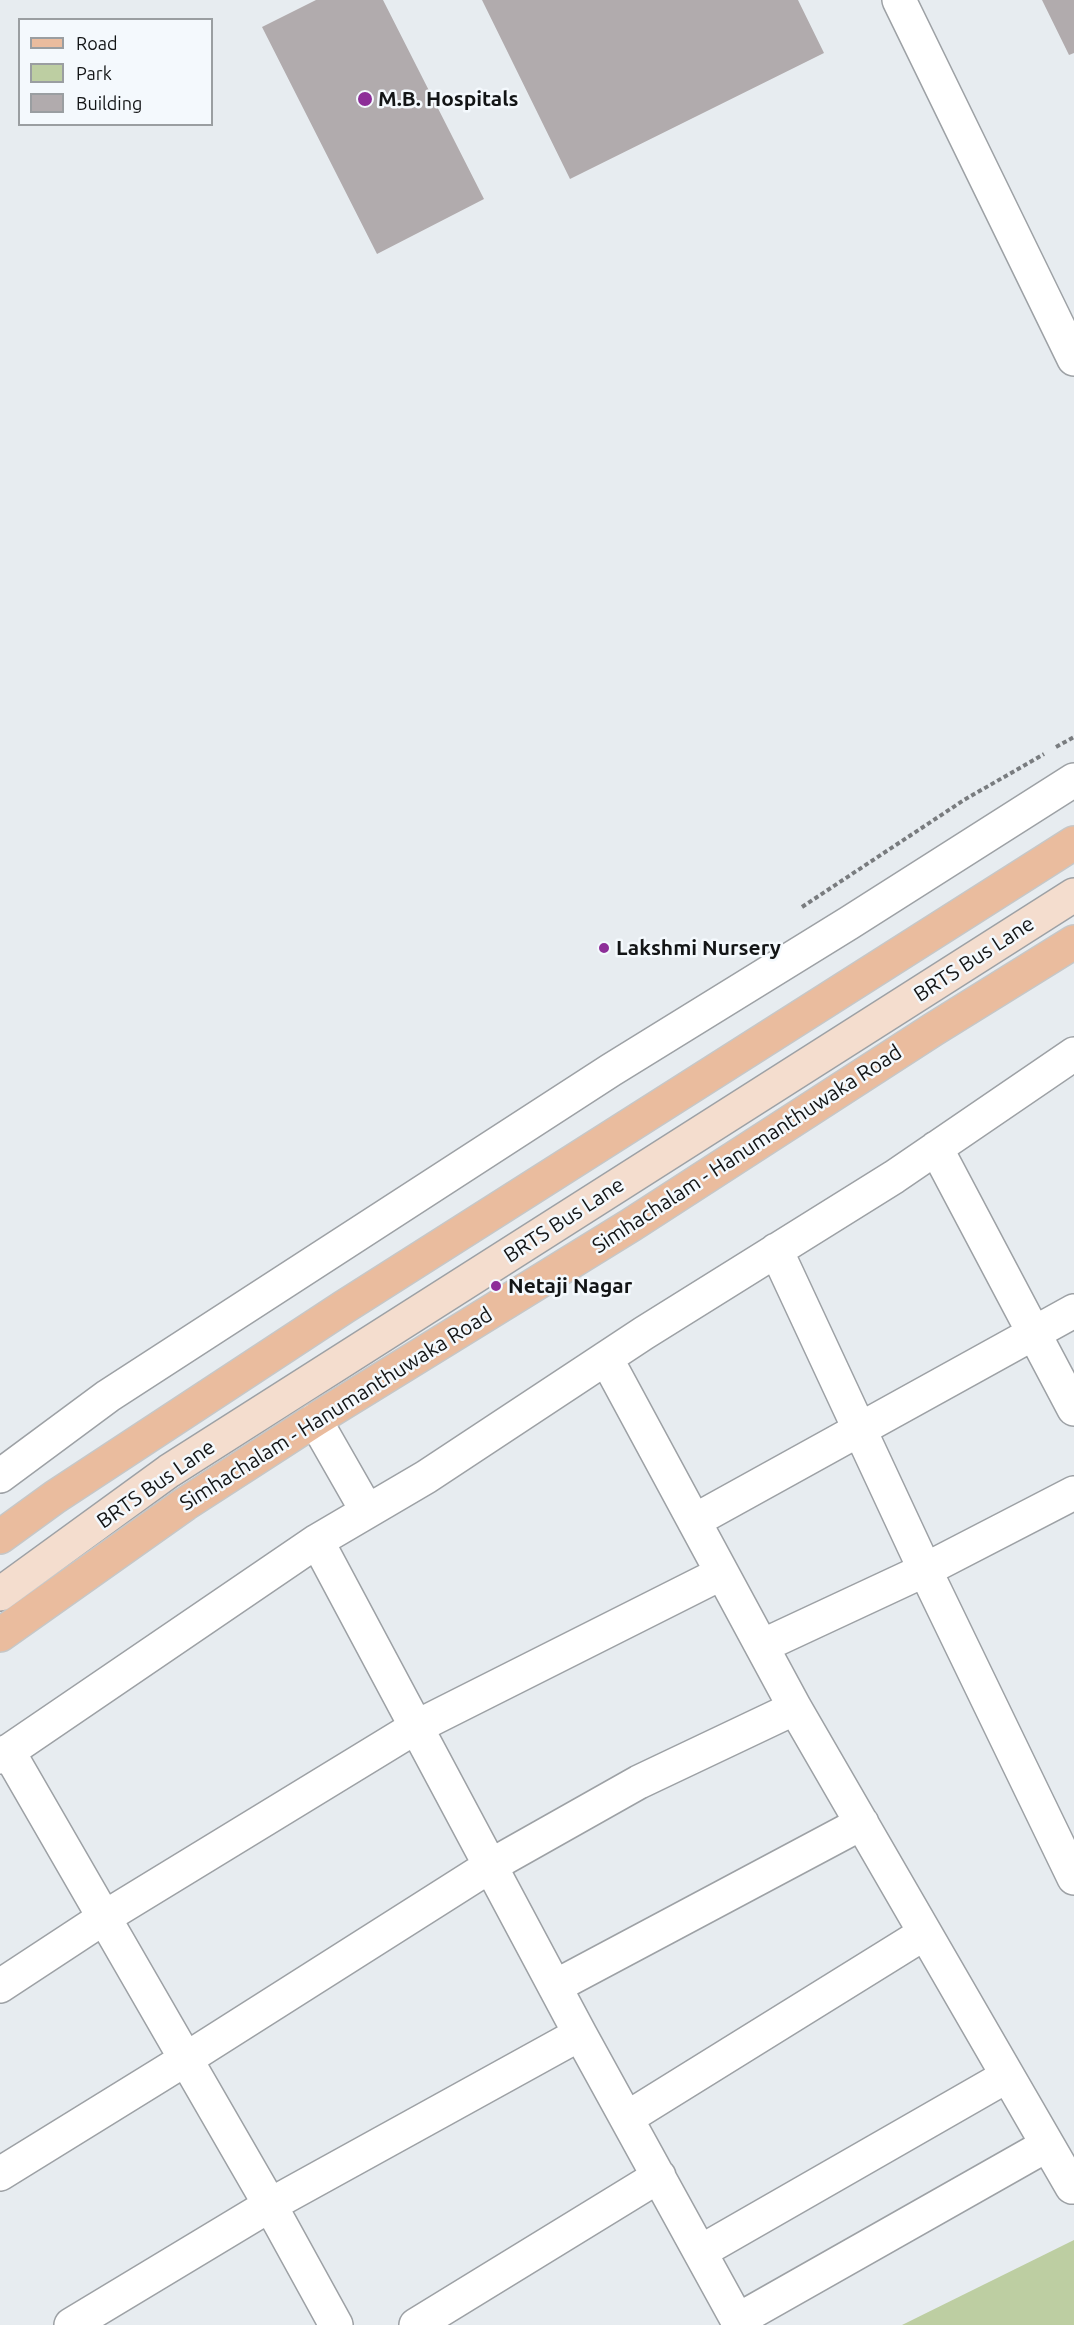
<!DOCTYPE html>
<style>
body{margin:0}
#map{position:relative;width:1074px;height:2325px;overflow:hidden;background:#e7ecf0;font-family:Ubuntu,sans-serif}
canvas{display:block}
.legend{position:absolute;left:18px;top:18px;width:195px;height:108px;box-sizing:border-box;background:#f4f9fd;border:2px solid #9a9ea1;margin:0;padding:8px 10px;list-style:none;font-size:18px;color:#131516}
.legend li{display:flex;align-items:center;gap:12px;height:30px}
.legend b{width:30px;border:2px solid #9a9ea1}
</style>
<div id="map">
<canvas width="1074" height="2325"></canvas>
<ul class="legend">
<li><b style="height:8px;background:#eabc9e"></b>Road</li>
<li><b style="height:16px;background:#bdcea2"></b>Park</li>
<li><b style="height:16px;background:#b1abad"></b>Building</li>
</ul>
</div>
<script>
const ctx = document.querySelector('canvas').getContext('2d');
ctx.lineJoin = 'round';
function fillPath(path, color) { ctx.fillStyle = color; ctx.fill(path, 'evenodd'); }
const toPath = rows => new Path2D(rows.map(r => 'M' + r).join(''));
function trace(path, color, width, dash) { ctx.strokeStyle = color; ctx.lineWidth = width; ctx.lineCap = dash ? 'butt' : 'round'; ctx.setLineDash(dash || []); ctx.stroke(path); }
function drawText(font, color, halo, rows, align = 'center') {
  ctx.font = font + ' Ubuntu,sans-serif'; ctx.lineWidth = 5; ctx.setLineDash([]); ctx.textBaseline = 'middle'; ctx.strokeStyle = halo; ctx.fillStyle = color; for (const [text, x, y, turn = 0] of rows) {
    ctx.save(); ctx.translate(x, y); ctx.rotate((+turn || 0) * Math.PI / 180); ctx.textAlign = isNaN(turn) ? turn : align; if (halo) ctx.strokeText(text, 0, 0); ctx.fillText(text, 0, 0); ctx.restore();
  }
}
fillPath(toPath([
 [1074,2240,1074,2325,902,2325]
]), '#bdcea2');
fillPath(toPath([
 [316,0,383,0,484,199,377,254,262,27],
 [482,0,798,0,824,53,570,179],
 [1042,0,1074,0,1074,53,1069,55]
]), '#b1abad');
const street = toPath([
 [899,0,1074,359],
 [936,1148,1074,1409],
 [776,1250,925,1570,1074,1878],
 [606,1358,795,1708,1072,2187],
 [315,1420,367,1511],
 [0,1476,108,1396,611,1070,849,923,1074,780],
 [694,1521,1074,1311],
 [317,1541,580,2034,740,2325],
 [762,1646,925,1570,1074,1493],
 [8,1751,270,2205,336,2325],
 [0,1757,317,1541,426,1477,644,1333,894,1177,1074,1054],
 [0,1986,105,1917,416,1727,722,1573],
 [556,1986,862,1823],
 [627,2118,925,1933],
 [0,2174,186,2059,490,1866,639,1782,795,1708],
 [700,2252,1007,2076],
 [738,2320,1047,2145],
 [71,2325,270,2205,580,2034],
 [416,2325,659,2176]
]);
const secondary = toPath([
 [0,1594,169,1471,1074,895]
]);
const primary = toPath([
 [0,1537,55,1497,344,1307,1074,843],
 [0,1635,185,1504,315,1420,631,1225,934,1029,1074,942]
]);
trace(street, '#9da1a5', 36);
trace(secondary, '#9da1a5', 36);
trace(primary, '#c6c7c7', 36);
trace(toPath([
 [1056,747,1074,737],
 [802,907,964,800,1044,754]
]), '#797c7f', 4, [4.5, 3]);
trace(street, '#fff', 33);
trace(secondary, '#f4ddce', 33);
trace(primary, '#eabc9e', 33);
for (const [x, y, r, color] of [
 [365,99,8,"#8d2e98"],
 [604,948,6,"#8d2e98"],
 [496,1286,6,"#8d2e98"]
]) { const dot = new Path2D(); dot.arc(x, y, r, 0, 2 * Math.PI); ctx.fillStyle = color; ctx.fill(dot); trace(dot, '#f4f9fd', 2); }
drawText('bold 21px', '#131516', '#f4f9fd', [
 ["M.B. Hospitals",378,99],
 ["Lakshmi Nursery",616,948],
 ["Netaji Nagar",508,1286]
], 'left');
drawText('21px', '#131516', '#f4f9fd', [
 ["BRTS Bus Lane",974,959,-33],
 ["Simhachalam - Hanumanthuwaka Road",747,1149,-33],
 ["BRTS Bus Lane",564,1220,-33],
 ["Simhachalam - Hanumanthuwaka Road",336,1409,-32],
 ["BRTS Bus Lane",156,1484,-35]
]);
</script>
